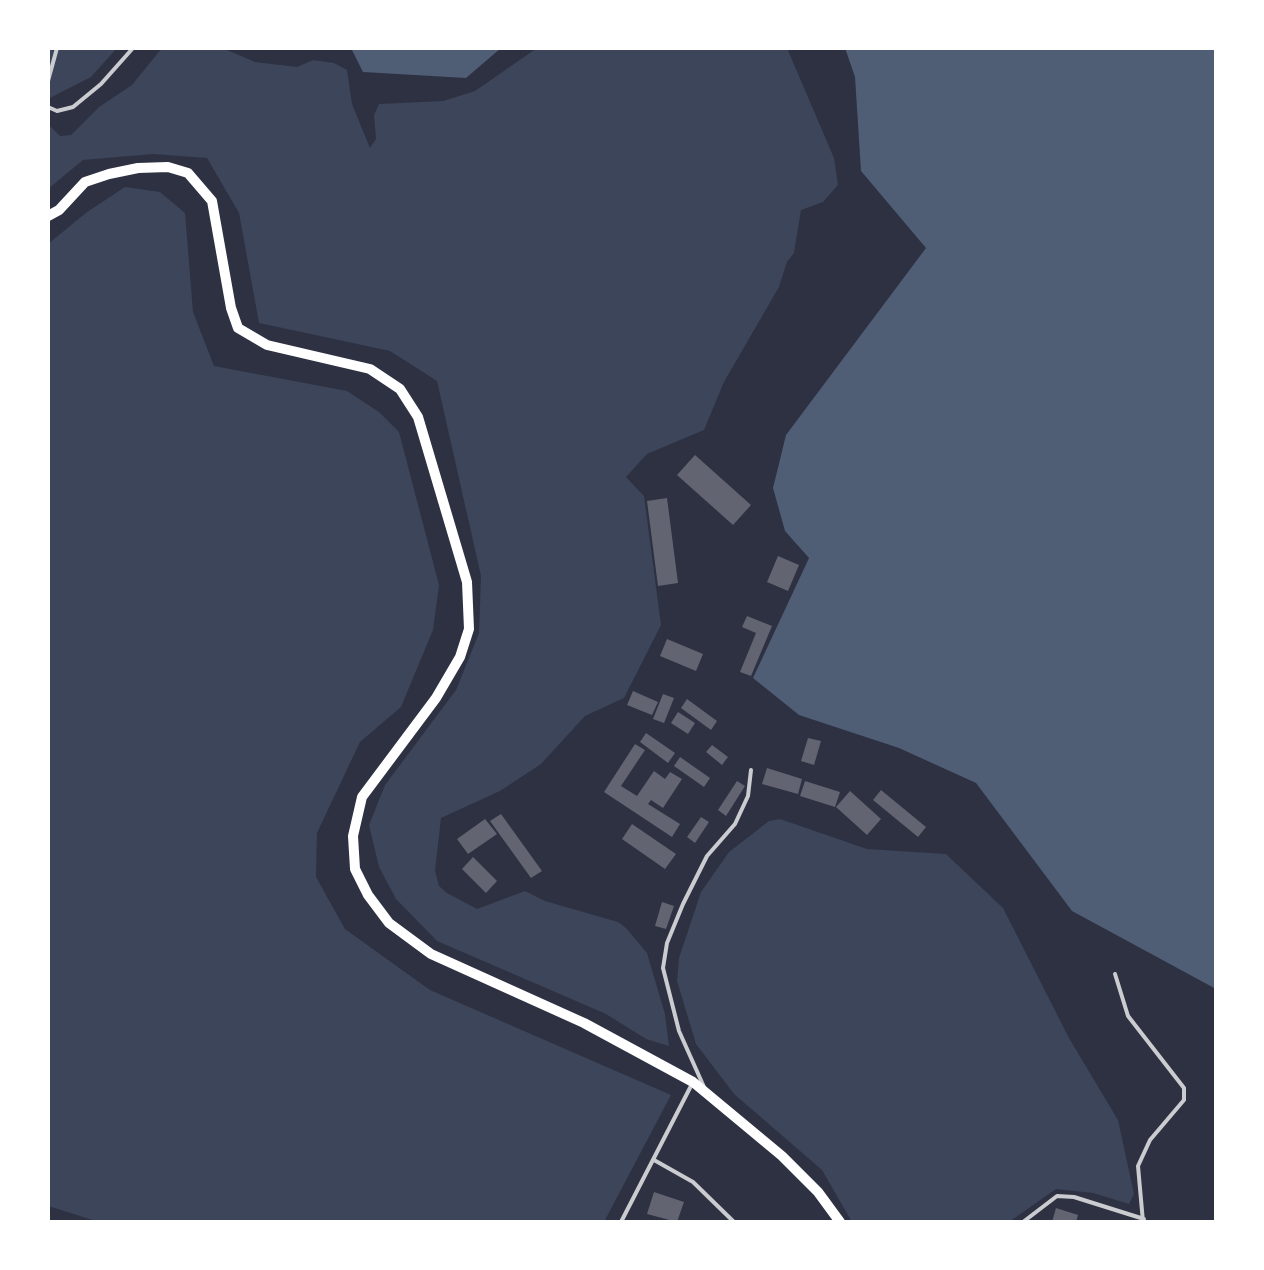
<!DOCTYPE html>
<style>
body{margin:0}
#map{position:relative;width:1264px;height:1270px;overflow:hidden;background:#2d3142;font-family:Mulish,sans-serif}
canvas{display:block}
.frame{position:absolute;inset:0;border:50px solid #fff;pointer-events:none}
</style>
<div id="map">
<canvas width="1264" height="1270"></canvas>
<div class="frame"></div>
</div>
<script>
const ctx = document.querySelector('canvas').getContext('2d');
ctx.lineJoin = 'round';
function fillPath(path, color) { ctx.fillStyle = color; ctx.fill(path, 'evenodd'); }
const toPath = rows => new Path2D(rows.map(r => 'M' + r).join(''));
function trace(path, color, width, dash) { ctx.strokeStyle = color; ctx.lineWidth = width; ctx.lineCap = dash ? 'butt' : 'round'; ctx.setLineDash(dash || []); ctx.stroke(path); }
fillPath(toPath([
 [48,48,117,48,91,77,48,99],
 [162,48,222,48,255,62,297,67,313,60,334,63,347,70,352,104,370,148,376,139,374,115,379,104,443,101,475,91,537,48,787,48,834,158,838,185,823,202,801,210,794,253,787,262,779,287,724,382,704,430,647,454,626,477,644,496,661,625,624,698,585,716,541,764,500,791,441,818,435,871,439,886,447,893,477,909,525,891,545,901,618,922,626,928,647,953,665,1014,669,1046,646,1039,606,1014,437,941,396,899,379,867,369,825,385,785,456,690,479,633,481,576,437,381,390,351,259,323,239,213,207,158,153,154,83,160,48,189,48,124,60,136,71,135,99,107,132,85],
 [125,187,160,192,185,213,193,312,214,366,347,391,379,412,399,432,439,585,433,630,401,707,360,742,317,833,316,877,345,929,430,990,671,1095,604,1222,99,1222,48,1206,48,244,87,212],
 [780,819,867,849,946,854,1003,908,1069,1038,1118,1120,1134,1194,1129,1204,1093,1193,1056,1189,1009,1222,852,1222,822,1170,734,1094,696,1044,677,981,679,958,701,892,729,852,769,821]
]), '#3c4559');
fillPath(toPath([
 [351,48,501,48,466,78,363,72],
 [845,48,1216,48,1216,989,1072,911,976,783,899,748,799,715,753,678,809,558,785,531,773,488,786,435,926,248,861,171,855,77]
]), '#4f5d75');
fillPath(toPath([
 [695,455,751,505,733,525,677,475],
 [667,498,678,583,658,586,647,501],
 [778,556,799,565,788,591,767,582],
 [747,616,772,626,751,676,740,672,756,633,742,627],
 [667,639,703,654,696,671,660,656],
 [633,691,658,702,652,715,627,705],
 [663,694,674,698,664,723,653,719],
 [687,699,717,721,711,730,681,708],
 [678,712,695,723,688,734,671,723],
 [646,733,675,753,668,763,640,742],
 [808,738,821,741,814,765,801,761],
 [635,744,645,750,621,786,637,796,654,771,665,779,670,772,682,779,663,808,651,800,648,804,680,824,672,837,604,792],
 [712,745,728,757,722,765,706,752],
 [680,757,710,778,704,787,674,766],
 [767,768,802,779,798,794,762,784],
 [737,781,745,786,726,816,718,810],
 [805,781,840,792,835,807,800,796],
 [881,790,926,827,918,837,873,800],
 [850,791,881,819,867,835,836,807],
 [501,814,542,871,531,878,490,821],
 [701,817,709,822,695,843,687,837],
 [485,819,497,834,468,854,457,839],
 [632,824,676,854,665,869,622,839],
 [473,857,497,881,486,893,462,869],
 [662,902,674,906,666,929,655,926],
 [654,1192,684,1202,677,1222,647,1214],
 [1056,1208,1078,1215,1076,1222,1052,1222]
]), '#626471');
trace(toPath([
 [48,81,57,48],
 [48,107,57,111,73,107,101,84,133,48],
 [1115,974,1128,1016,1184,1088,1184,1100,1150,1140,1138,1166,1143,1222],
 [704,1087,679,1031,663,968,667,943,683,904,707,856,735,824,748,796,751,770],
 [654,1160,693,1182,734,1222],
 [621,1222,693,1082],
 [1023,1222,1057,1196,1074,1197,1144,1219]
]), '#caccd0', 4);
trace(toPath([
 [48,216,59,210,85,182,109,174,138,168,168,167,188,173,212,201,231,308,238,328,267,345,370,369,400,389,418,417,467,582,469,629,460,657,436,698,362,797,353,836,355,869,368,895,389,923,431,954,584,1023,693,1082,782,1156,818,1192,840,1222]
]), '#fff', 10);
</script>
